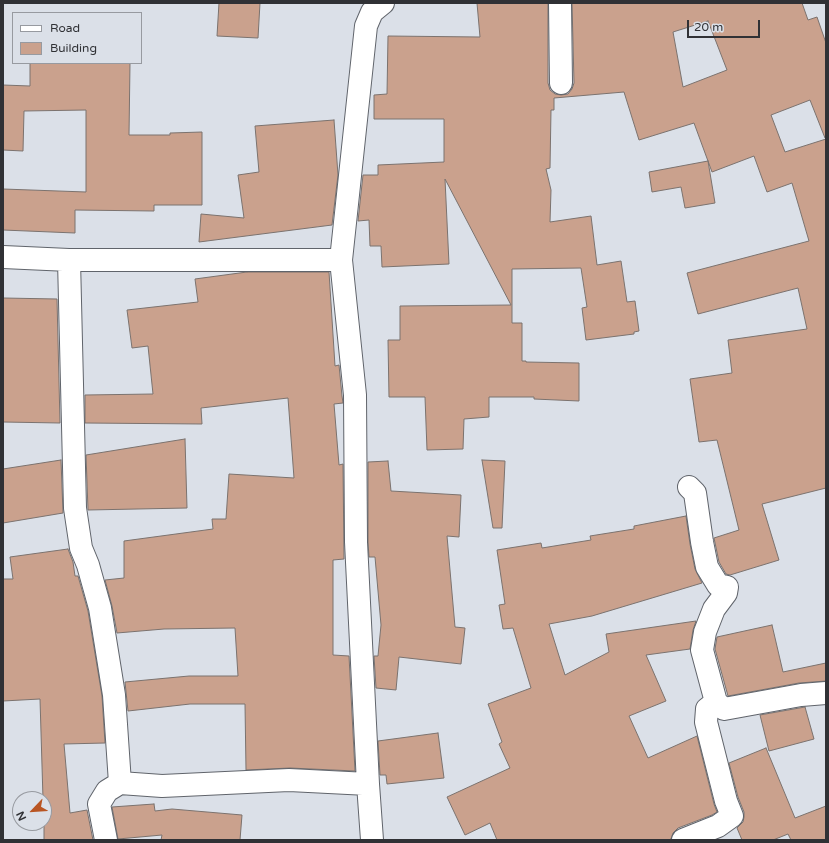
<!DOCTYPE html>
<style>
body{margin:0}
#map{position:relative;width:829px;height:843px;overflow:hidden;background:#dbe0e8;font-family:"Varela Round",sans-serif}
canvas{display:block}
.frame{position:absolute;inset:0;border:4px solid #303135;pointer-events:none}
.legend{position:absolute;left:12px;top:12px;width:130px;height:52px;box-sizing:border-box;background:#dbe0e8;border:1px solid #979aa0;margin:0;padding:5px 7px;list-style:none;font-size:12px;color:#303135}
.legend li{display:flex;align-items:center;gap:8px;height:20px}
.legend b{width:20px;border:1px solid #979aa0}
.north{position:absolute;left:12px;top:791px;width:40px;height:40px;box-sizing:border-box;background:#dbe0e8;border:1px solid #979aa0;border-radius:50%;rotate:245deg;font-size:11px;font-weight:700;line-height:16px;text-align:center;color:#303135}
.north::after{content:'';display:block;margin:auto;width:14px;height:18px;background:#b95523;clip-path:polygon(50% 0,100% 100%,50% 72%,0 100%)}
.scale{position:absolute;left:687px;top:20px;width:73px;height:18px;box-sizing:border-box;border:2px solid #303135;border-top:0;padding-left:5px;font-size:12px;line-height:14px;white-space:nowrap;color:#303135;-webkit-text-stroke:3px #dbe0e8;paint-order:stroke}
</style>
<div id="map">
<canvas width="829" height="843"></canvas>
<div class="frame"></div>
<ul class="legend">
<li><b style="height:5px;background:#fff"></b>Road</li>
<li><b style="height:11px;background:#caa18d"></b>Building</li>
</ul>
<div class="north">N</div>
<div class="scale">20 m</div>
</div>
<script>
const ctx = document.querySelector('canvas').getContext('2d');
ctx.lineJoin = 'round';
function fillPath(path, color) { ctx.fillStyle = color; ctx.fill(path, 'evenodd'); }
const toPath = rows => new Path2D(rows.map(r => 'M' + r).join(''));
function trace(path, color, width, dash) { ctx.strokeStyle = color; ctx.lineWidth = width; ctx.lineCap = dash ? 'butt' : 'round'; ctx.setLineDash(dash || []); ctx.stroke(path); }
const building = toPath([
 [219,3,260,3,258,38,217,36,219,3],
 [477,3,548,3,548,83,550,90,555,94,561,95,568,94,572,89,574,83,572,3,802,3,808,20,817,17,826,43,826,138,825,138,810,100,771,115,785,152,826,139,826,488,762,504,779,560,730,575,726,574,719,562,714,538,739,530,717,440,699,442,690,379,732,373,728,340,807,329,798,288,698,314,687,273,809,241,792,183,767,192,754,156,712,172,694,123,639,140,624,92,554,98,554,110,551,110,550,168,546,169,551,190,550,222,591,216,597,265,621,261,627,302,635,301,639,331,634,332,634,334,586,340,582,308,587,307,581,268,512,269,512,323,522,323,522,361,526,361,526,362,579,363,579,401,534,399,534,397,489,397,489,417,464,419,463,449,427,450,425,397,389,397,388,340,400,340,400,306,511,305,445,179,449,264,382,267,381,246,370,246,369,220,358,221,363,175,378,175,378,165,444,162,444,119,374,119,374,95,387,94,388,36,480,37,477,3],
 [708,21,727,70,683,87,673,32,708,21],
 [30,63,130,63,129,135,170,135,170,133,202,132,202,205,154,205,154,211,75,210,75,233,3,230,3,189,86,192,86,110,24,111,23,151,3,150,3,85,30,86,30,63],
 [334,120,338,175,332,225,199,242,201,214,244,218,238,175,259,172,255,126,334,120],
 [708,161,715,203,685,208,681,187,652,192,649,172,708,161],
 [247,272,329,272,335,366,339,365,342,396,343,403,334,404,339,465,343,464,344,559,333,560,333,655,349,656,355,771,290,768,246,770,245,704,190,704,128,711,125,682,189,676,238,676,235,628,164,629,117,633,112,606,105,580,124,578,124,541,213,529,212,519,226,519,229,474,294,478,288,398,201,408,202,424,85,423,85,395,153,394,148,346,132,348,127,310,198,302,195,279,247,272],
 [3,298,57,299,60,423,3,422,3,298],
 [185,439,187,508,88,510,86,455,185,439],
 [61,460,63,513,3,523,3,469,61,460],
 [482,460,505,461,502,528,493,528,482,460],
 [388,461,391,491,461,495,459,537,447,536,455,627,465,628,461,664,399,657,396,690,376,688,374,656,378,656,381,625,375,557,369,557,368,542,368,462,388,461],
 [686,516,690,544,695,569,702,583,592,616,549,624,565,675,609,652,606,634,696,621,693,630,690,649,646,655,666,701,629,716,648,758,697,736,714,804,717,812,712,815,678,828,673,833,671,839,668,840,497,840,490,823,465,835,447,797,510,768,499,744,502,742,488,704,531,688,513,628,503,629,499,605,505,604,497,550,541,543,542,548,591,540,590,536,634,529,634,526,686,516],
 [68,549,73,562,75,576,78,576,88,611,102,696,105,743,64,744,70,813,87,810,93,840,44,840,44,799,43,799,40,699,3,701,3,579,13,579,10,557,68,549],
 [772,625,783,672,826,663,826,681,799,683,728,696,715,649,717,637,772,625],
 [805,707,814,739,769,751,760,715,805,707],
 [438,733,444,778,387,784,386,775,380,775,378,741,438,733],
 [766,748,795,818,826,806,826,840,791,840,788,834,773,840,742,840,737,828,743,822,744,817,744,812,738,797,729,763,766,748],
 [154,804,155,811,172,809,242,815,240,840,161,840,162,835,118,839,112,807,154,804]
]);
fillPath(building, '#caa18d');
trace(building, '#7b726e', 1);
const street = toPath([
 [560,3,561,83],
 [3,257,69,260,341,260],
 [69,260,75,508,81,548,88,565,100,608,114,695,120,783],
 [689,487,695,493,702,542,707,567,718,585,727,587,726,593,714,609,705,632,702,650,716,702,724,709,801,695,826,693],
 [106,840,99,804,107,791,120,783,162,786,289,780,368,784],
 [372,840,368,784,356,542,355,395,341,260,366,26,372,12,383,3],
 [683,840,718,826,732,816,726,801,706,722,707,709,716,702]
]);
trace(street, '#60646b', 24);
trace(street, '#fff', 22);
</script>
